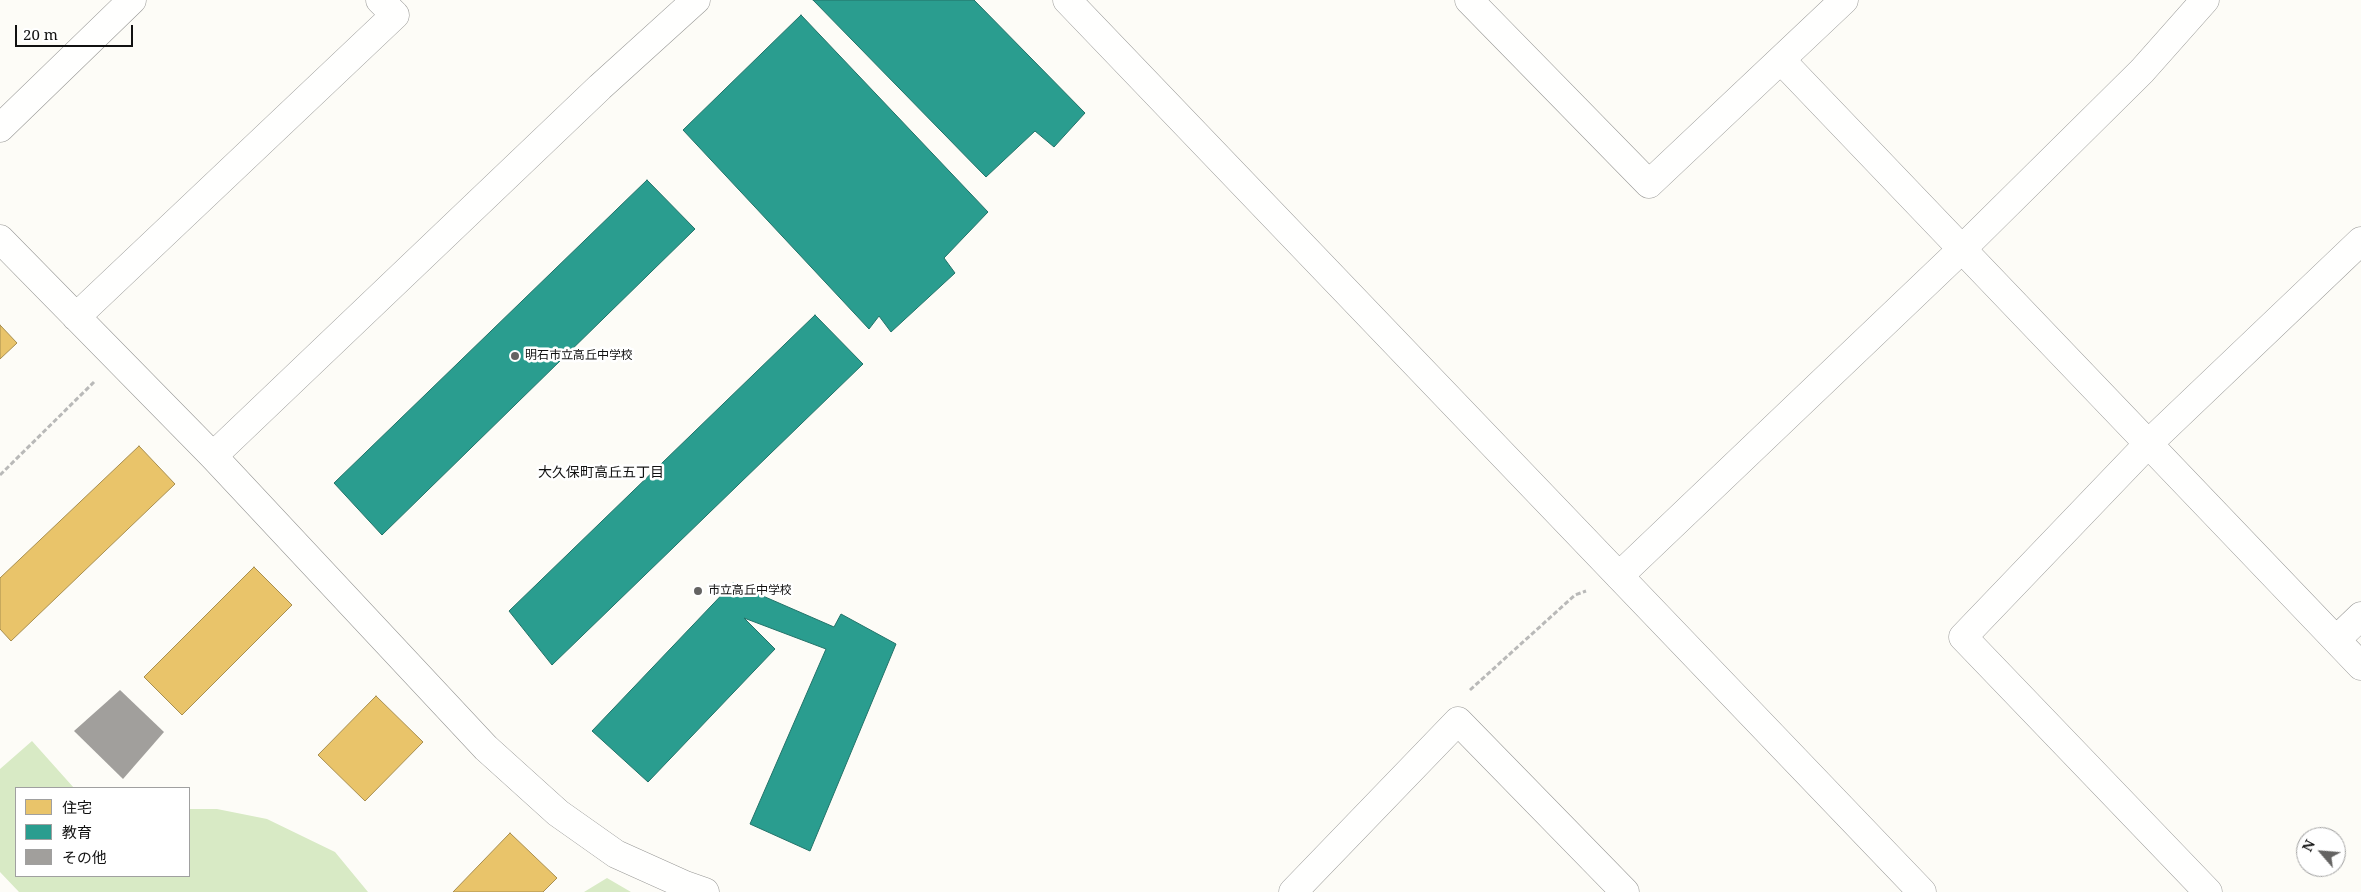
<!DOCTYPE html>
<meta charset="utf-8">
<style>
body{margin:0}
#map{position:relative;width:2361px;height:892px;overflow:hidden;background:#fdfcf7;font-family:"Noto Serif","Noto Sans JP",serif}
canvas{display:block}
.legend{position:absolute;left:15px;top:787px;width:175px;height:90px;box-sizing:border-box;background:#fff;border:1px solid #a0a0a0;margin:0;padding:6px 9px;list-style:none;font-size:15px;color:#111}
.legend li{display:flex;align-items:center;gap:10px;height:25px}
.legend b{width:25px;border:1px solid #a0a0a0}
.north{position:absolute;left:2296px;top:827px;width:50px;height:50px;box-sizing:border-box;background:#fff;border:1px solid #a0a0a0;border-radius:50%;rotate:297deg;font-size:14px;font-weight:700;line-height:20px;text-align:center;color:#111}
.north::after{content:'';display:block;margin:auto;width:18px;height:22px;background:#646362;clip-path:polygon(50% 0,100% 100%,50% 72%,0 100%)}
.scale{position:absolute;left:15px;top:25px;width:118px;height:22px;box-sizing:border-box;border:2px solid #111;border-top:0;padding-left:6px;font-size:15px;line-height:18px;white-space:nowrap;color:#111;-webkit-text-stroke:4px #fff;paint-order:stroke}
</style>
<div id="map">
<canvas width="2361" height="892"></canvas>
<ul class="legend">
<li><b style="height:14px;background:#e9c46a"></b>住宅</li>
<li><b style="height:14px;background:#2a9d8f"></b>教育</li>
<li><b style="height:14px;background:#a19f9c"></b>その他</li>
</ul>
<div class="north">N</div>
<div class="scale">20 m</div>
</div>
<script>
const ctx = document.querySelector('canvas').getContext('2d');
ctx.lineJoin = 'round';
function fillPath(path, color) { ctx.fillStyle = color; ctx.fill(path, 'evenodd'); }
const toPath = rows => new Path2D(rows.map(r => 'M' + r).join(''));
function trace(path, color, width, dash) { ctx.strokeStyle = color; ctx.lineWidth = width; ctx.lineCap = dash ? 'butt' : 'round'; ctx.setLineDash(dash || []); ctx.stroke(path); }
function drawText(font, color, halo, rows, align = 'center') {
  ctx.font = font + ' "Noto Serif","Noto Sans JP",serif'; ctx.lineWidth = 5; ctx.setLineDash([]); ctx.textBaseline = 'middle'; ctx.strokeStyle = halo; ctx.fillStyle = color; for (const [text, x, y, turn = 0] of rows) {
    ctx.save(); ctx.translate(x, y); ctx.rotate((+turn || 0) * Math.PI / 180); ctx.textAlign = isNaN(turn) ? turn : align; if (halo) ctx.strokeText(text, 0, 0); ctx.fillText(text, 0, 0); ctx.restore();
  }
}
fillPath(toPath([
 [32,741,74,788,16,788,16,876,189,876,189,809,217,809,267,819,335,852,368,892,19,892,0,872,0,769],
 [607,878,631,892,584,892]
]), '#d8eac5');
const homes = toPath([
 [0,325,17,343,0,359,0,325],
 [139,446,175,484,11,641,0,629,0,578,139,446],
 [254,567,292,605,182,715,144,677,254,567],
 [376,696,423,742,365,801,318,755,376,696],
 [510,833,557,878,543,892,453,892,510,833]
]);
fillPath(homes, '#e9c46a');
trace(homes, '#a88e4f', 1);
const schools = toPath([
 [813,0,974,0,1085,113,1054,147,1035,131,986,177,813,0],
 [801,15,988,212,944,258,955,273,891,332,879,316,869,329,683,130,801,15],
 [647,180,695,229,382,535,334,483,647,180],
 [815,315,863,364,552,665,509,611,815,315],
 [733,583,834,627,841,614,896,644,810,851,750,824,826,649,744,618,775,649,648,782,592,731,733,583]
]);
fillPath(schools, '#2a9d8f');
trace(schools, '#227369', 1);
fillPath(toPath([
 [120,690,164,732,123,779,74,731]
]), '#a19f9c');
const minor = toPath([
 [1469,0,1649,184,1844,0],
 [1781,60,2361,666],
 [0,239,213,456,486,748,558,813,616,854,685,885,705,892],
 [76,317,395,15,380,0],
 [213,456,600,87,696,0],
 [2336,640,2361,616],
 [1293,892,1458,721,1625,892],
 [2208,892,1963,637,2148,444,2361,241]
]);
const tertiary = toPath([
 [1067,0,1922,892],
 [0,128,132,0],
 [1619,576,1961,250,2142,71,2205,0]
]);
trace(minor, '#979795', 29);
trace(tertiary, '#979795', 29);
trace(toPath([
 [0,475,94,382],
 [1470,690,1575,595,1586,591]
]), '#b9b9b8', 3, [5, 2.5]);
trace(minor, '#fffffe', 28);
trace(tertiary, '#fffffe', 28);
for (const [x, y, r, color] of [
 [515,356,5,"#646362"],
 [698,591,5,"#646362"]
]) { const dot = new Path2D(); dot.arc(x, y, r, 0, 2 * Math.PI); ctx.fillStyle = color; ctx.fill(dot); trace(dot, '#fff', 2); }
drawText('12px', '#111', '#fff', [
 ["明石市立高丘中学校",525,356],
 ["市立高丘中学校",708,591]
], 'left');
drawText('14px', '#111', '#fff', [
 ["大久保町高丘五丁目",601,473]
]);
</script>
